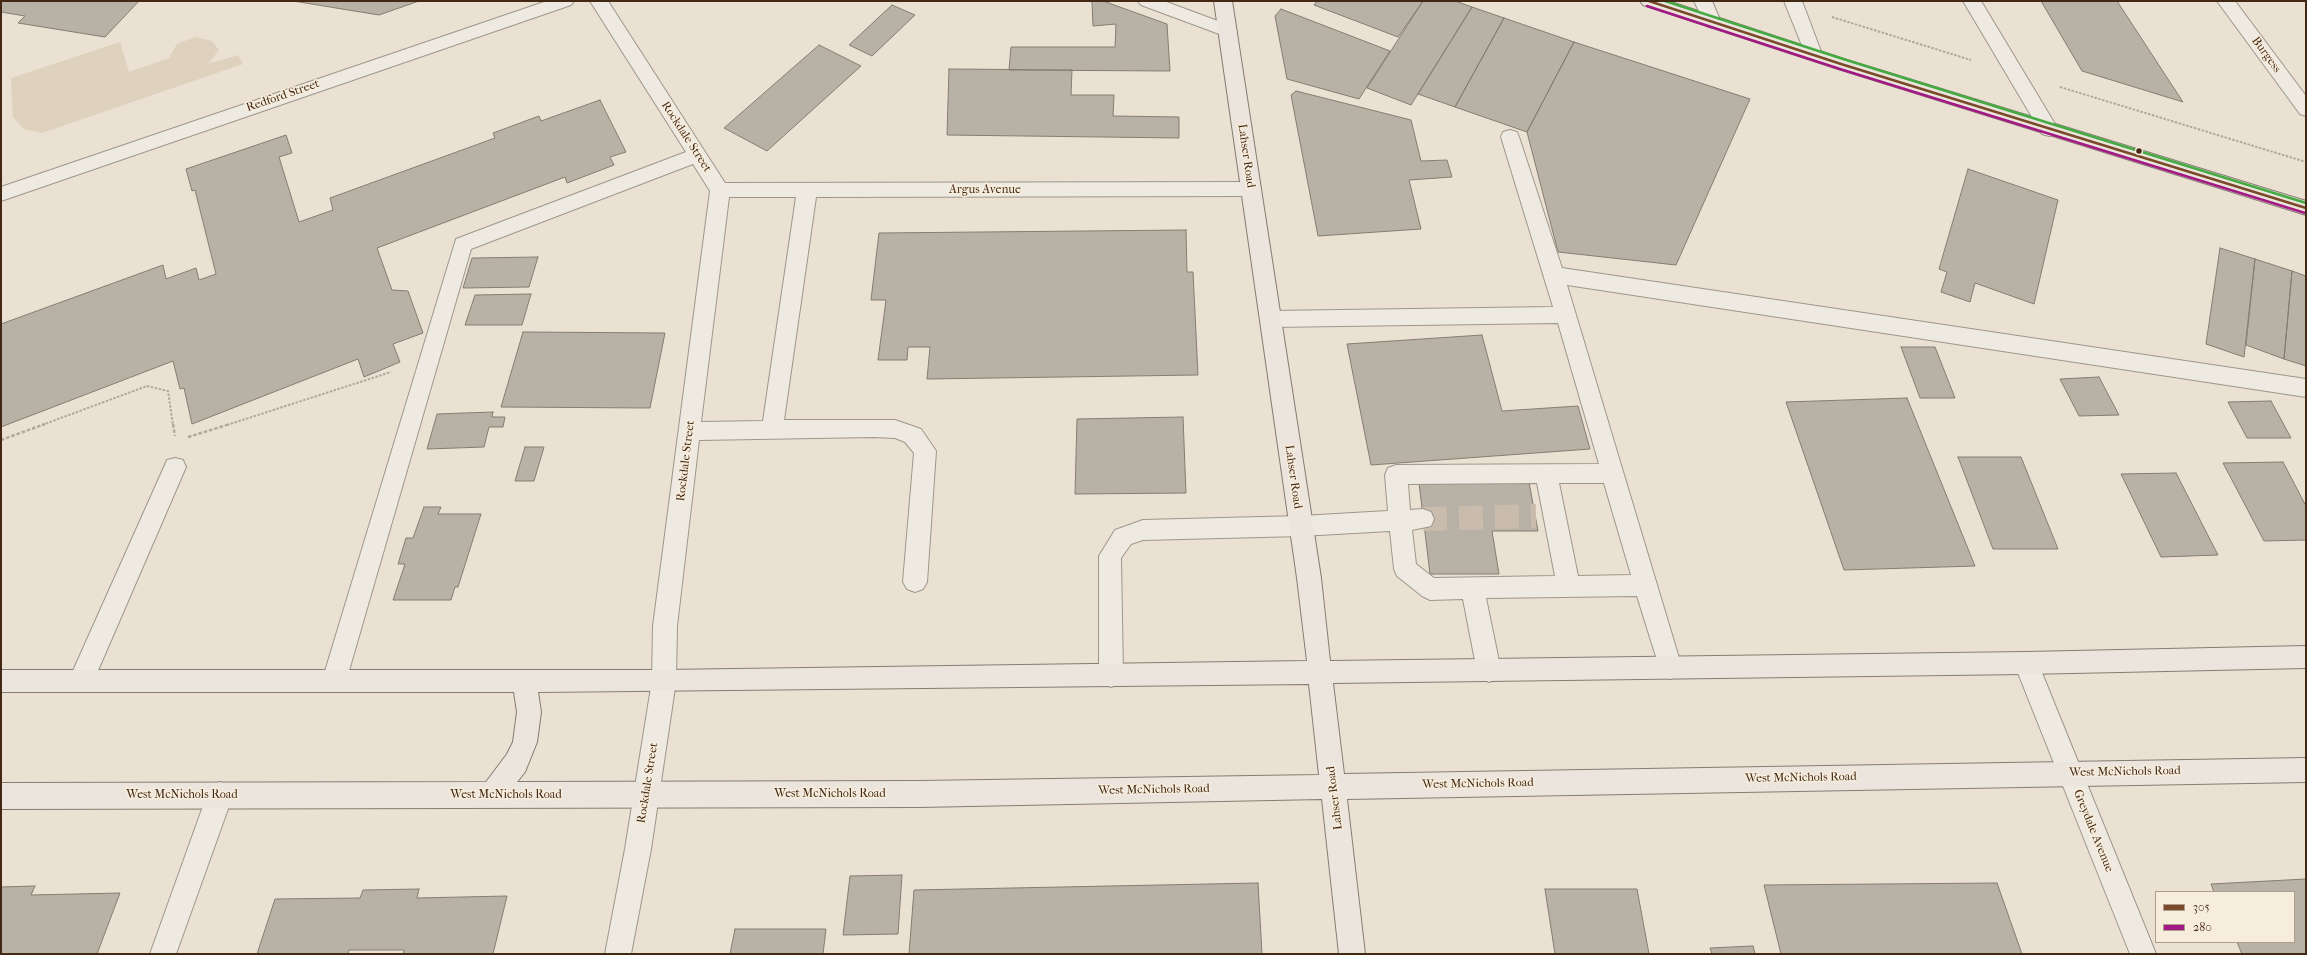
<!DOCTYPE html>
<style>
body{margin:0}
#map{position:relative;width:2307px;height:955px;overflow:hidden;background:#eae1d3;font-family:"IM FELL French Canon",serif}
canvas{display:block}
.frame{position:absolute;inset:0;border:2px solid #432813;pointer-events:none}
.legend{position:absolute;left:2155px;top:891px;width:140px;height:52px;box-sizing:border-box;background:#f7eddd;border:1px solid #af9e8c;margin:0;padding:5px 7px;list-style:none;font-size:12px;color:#432813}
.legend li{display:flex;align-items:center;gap:8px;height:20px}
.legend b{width:20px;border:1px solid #af9e8c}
</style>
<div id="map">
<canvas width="2307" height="955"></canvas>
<div class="frame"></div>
<ul class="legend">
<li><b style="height:5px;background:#7a4b2a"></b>305</li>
<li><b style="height:5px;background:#a31984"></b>280</li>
</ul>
</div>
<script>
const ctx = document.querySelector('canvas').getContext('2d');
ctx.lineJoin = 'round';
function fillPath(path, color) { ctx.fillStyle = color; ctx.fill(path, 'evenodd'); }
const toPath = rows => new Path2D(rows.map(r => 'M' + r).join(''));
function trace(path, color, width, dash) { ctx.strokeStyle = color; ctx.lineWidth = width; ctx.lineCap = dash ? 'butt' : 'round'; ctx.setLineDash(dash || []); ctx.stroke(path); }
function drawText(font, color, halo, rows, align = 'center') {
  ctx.font = font + ' "IM FELL French Canon",serif'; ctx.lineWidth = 3; ctx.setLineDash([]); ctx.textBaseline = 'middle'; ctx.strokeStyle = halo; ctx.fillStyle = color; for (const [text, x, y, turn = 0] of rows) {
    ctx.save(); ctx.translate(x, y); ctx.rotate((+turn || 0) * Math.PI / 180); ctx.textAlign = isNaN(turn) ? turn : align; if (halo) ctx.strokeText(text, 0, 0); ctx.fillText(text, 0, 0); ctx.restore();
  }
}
fillPath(toPath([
 [195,37,212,41,219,50,208,64,238,55,243,64,42,133,24,129,13,117,11,78,120,42,129,72,169,58,177,44]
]), '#ded1bd');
const building = toPath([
 [1,1,139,1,105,37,18,23,25,16,1,12,1,1],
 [293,1,419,1,379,15,293,1],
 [1092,1,1103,1,1167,24,1170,71,1009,70,1011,47,1115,47,1116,24,1093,26,1092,1],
 [1317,1,1423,1,1398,37,1314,5,1317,1],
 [1423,1,1455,1,1472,7,1411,105,1367,88,1423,1],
 [2041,1,2117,1,2183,102,2082,71,2041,1],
 [892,5,915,15,872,56,849,45,892,5],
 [1472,7,1504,18,1455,107,1418,94,1472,7],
 [1281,9,1390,51,1359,99,1287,79,1275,16,1281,9],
 [1504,18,1574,42,1527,132,1455,107,1504,18],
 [1574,42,1750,99,1676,265,1558,252,1527,132,1574,42],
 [819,45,861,66,767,151,724,128,819,45],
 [949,69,1072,70,1071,95,1114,95,1113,116,1179,117,1179,138,947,135,949,69],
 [1296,91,1411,120,1421,161,1447,160,1452,177,1409,180,1421,229,1318,236,1291,95,1296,91],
 [600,100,626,152,610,157,614,165,567,183,565,177,377,248,392,290,408,291,423,333,393,344,400,362,364,377,358,359,192,424,184,388,180,389,173,361,1,427,1,324,163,265,166,279,196,268,199,280,216,274,195,190,192,191,186,169,286,135,292,153,279,157,299,222,333,210,330,198,495,138,493,133,539,116,541,121,600,100],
 [1968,169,2058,200,2034,304,1975,283,1970,302,1941,292,1947,272,1939,269,1968,169],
 [1186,230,1187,272,1193,272,1198,375,927,379,930,347,908,347,907,360,878,360,886,300,871,300,879,233,1186,230],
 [2220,248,2255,259,2244,357,2206,344,2220,248],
 [538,257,529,287,463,288,472,258,538,257],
 [2255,259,2292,271,2284,359,2246,345,2255,259],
 [2292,271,2306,276,2306,366,2284,359,2292,271],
 [531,294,522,325,465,325,475,295,531,294],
 [523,332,665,333,650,408,501,407,523,332],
 [1482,335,1502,411,1578,406,1590,449,1371,465,1347,344,1482,335],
 [1901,347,1935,347,1955,398,1920,398,1901,347],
 [2099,377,2119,415,2079,416,2060,379,2099,377],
 [1907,398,1975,566,1844,570,1786,402,1907,398],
 [2271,401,2291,438,2247,438,2228,402,2271,401],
 [493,412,492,417,505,417,503,427,489,427,484,447,427,449,437,414,493,412],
 [1183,417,1186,493,1075,494,1077,419,1183,417],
 [525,447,544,447,534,481,515,481,525,447],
 [1958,457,2021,457,2058,549,1993,549,1958,457],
 [2283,462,2306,506,2306,540,2264,541,2223,463,2283,462],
 [2176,473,2218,555,2161,557,2121,474,2176,473],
 [1529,482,1538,531,1492,531,1499,574,1430,574,1419,483,1529,482],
 [424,507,441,507,438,514,481,514,458,587,455,587,451,600,393,600,405,564,398,564,406,538,413,538,424,507],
 [902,875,898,934,843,935,850,876,902,875],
 [2306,879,2306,954,2242,954,2237,942,2294,942,2294,892,2214,892,2211,884,2306,879],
 [1258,883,1262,954,909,954,914,890,1258,883],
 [1997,883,2022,954,1781,954,1764,885,1997,883],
 [35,886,31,895,120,893,97,954,1,954,1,887,35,886],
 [419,889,417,898,507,896,493,954,403,954,404,950,349,950,348,954,257,954,275,899,360,898,363,890,419,889],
 [1545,889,1637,889,1649,954,1555,954,1545,889],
 [735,929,826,929,823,954,730,954,735,929],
 [1753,946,1755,954,1712,954,1710,948,1753,946]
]);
fillPath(building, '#b8b1a6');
trace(building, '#857c72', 1);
trace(toPath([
 [1423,519,1536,516]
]), '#c9bcad', 24, [24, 12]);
const minor = toPath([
 [547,1,574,1,571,5,1,201,1,187,547,1],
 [590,1,608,1,725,183,1251,182,1258,184,1261,189,1258,194,1251,196,816,197,784,420,895,420,921,429,936,451,927,582,923,589,915,592,907,589,903,582,914,453,905,442,895,438,874,437,699,440,677,626,676,681,651,849,631,954,605,954,625,849,652,681,653,626,710,191,693,164,471,249,346,681,343,689,334,692,325,689,322,681,456,239,686,152,590,1],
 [729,197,796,197,763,421,701,422,729,197],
 [1138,1,1164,1,1234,27,1237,31,1234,35,1228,37,1222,35,1141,5,1138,1],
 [1694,1,1712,1,1721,22,1718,26,1712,28,1706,26,1694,1],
 [1784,1,1802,1,1822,54,1819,58,1813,60,1807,58,1784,1],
 [1963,1,1981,1,2058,129,2056,134,2049,136,2042,134,1963,1],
 [2217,1,2235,1,2306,96,2306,116,2300,114,2217,1],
 [1510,130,1517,132,1519,137,1562,268,2306,379,2306,397,1567,285,1682,668,1678,676,1670,679,1662,676,1637,596,1486,598,1501,671,1497,679,1489,682,1481,679,1477,671,1463,599,1430,600,1422,596,1397,576,1394,569,1390,531,1301,536,1143,540,1131,544,1121,558,1123,676,1119,684,1111,687,1103,684,1099,676,1099,556,1115,530,1143,520,1301,516,1388,511,1385,475,1388,468,1396,465,1599,464,1558,323,1270,327,1263,325,1260,319,1263,313,1270,311,1553,307,1501,137,1503,132,1510,130],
 [1537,483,1555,576,1434,578,1416,564,1412,530,1431,526,1434,519,1431,512,1423,509,1410,510,1408,484,1537,483],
 [1559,483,1604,483,1631,575,1578,576,1559,483],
 [175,458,183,460,186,467,90,689,81,692,72,689,69,681,72,673,164,467,167,460,175,458],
 [2026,652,2034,655,2038,663,2156,954,2130,954,2014,663,2018,655,2026,652],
 [220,782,229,786,233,795,176,954,150,954,207,795,211,786,220,782]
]);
const major = toPath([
 [1214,1,1232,1,1321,578,1330,661,2026,652,2306,646,2306,668,2026,674,1333,683,1344,774,2306,758,2306,782,1347,799,1365,954,1339,954,1322,799,919,807,1,809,1,783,486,782,507,754,513,742,517,712,514,692,1,692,1,670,664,670,1307,661,1297,578,1214,1],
 [1309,684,1319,775,919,781,517,782,525,772,537,742,541,712,538,692,1309,684],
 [1640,1,1668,1,1847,60,2306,201,2306,215,1835,68,1643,5,1640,1]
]);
trace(minor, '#9e968b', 2);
trace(major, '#857c72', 2);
trace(toPath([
 [1832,17,1971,60],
 [2060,87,2306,162],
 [42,425,147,386,168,391,173,425],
 [227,425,391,372]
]), '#aea8a0', 2, [2.5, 1.5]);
trace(toPath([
 [173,424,175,436],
 [188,437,230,424],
 [1,440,45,424]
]), '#aea8a0', 2.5, [3.5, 2]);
fillPath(minor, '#eeeae2');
fillPath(major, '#ebe5dd');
trace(toPath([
 [1649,1,1841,64,2306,208]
]), '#7a4b2a', 2.5);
trace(toPath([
 [1647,6,1840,69,2305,213]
]), '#a31984', 2.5);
trace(toPath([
 [1665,1,1843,59,2306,203]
]), '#44aa42', 2.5);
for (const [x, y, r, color] of [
 [2139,151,3.5,"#432813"]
]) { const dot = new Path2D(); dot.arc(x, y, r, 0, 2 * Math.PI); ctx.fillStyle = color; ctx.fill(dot); trace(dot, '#f7eddd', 1.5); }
drawText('12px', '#432813', '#f7eddd', [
 ["Burgess",2266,55,54],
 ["Redford Street",283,96,-19],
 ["Rockdale Street",686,137,57],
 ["Lahser Road",1246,156,82],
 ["Argus Avenue",985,190],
 ["Rockdale Street",686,461,-83],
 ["Lahser Road",1293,477,82],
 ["West McNichols Road",2125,772,-1],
 ["West McNichols Road",1801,778,-1],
 ["Rockdale Street",648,783,-81],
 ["West McNichols Road",1478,784,-1],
 ["West McNichols Road",1154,790,-1],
 ["West McNichols Road",830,794],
 ["West McNichols Road",182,795],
 ["West McNichols Road",506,795],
 ["Lahser Road",1335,798,-97],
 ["Greydale Avenue",2093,831,68]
]);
</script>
